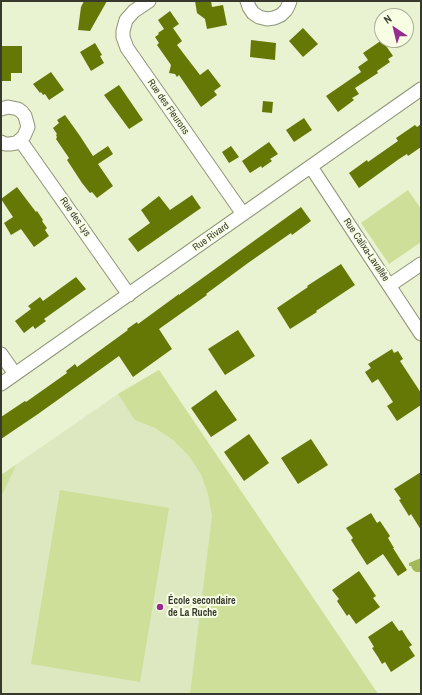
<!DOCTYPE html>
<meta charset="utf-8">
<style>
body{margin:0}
#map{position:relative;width:422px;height:695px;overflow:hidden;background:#e9f2d1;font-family:"Archivo Narrow",sans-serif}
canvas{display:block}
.frame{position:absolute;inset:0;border:2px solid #36392c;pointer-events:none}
.north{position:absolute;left:374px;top:8px;width:40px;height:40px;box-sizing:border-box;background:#f7fee4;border:1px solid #aaaf9a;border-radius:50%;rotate:325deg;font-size:11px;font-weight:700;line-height:16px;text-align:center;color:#36392c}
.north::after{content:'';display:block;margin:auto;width:14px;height:18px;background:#952c90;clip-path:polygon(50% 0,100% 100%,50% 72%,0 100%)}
</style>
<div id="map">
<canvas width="422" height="695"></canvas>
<div class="frame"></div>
<div class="north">N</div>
</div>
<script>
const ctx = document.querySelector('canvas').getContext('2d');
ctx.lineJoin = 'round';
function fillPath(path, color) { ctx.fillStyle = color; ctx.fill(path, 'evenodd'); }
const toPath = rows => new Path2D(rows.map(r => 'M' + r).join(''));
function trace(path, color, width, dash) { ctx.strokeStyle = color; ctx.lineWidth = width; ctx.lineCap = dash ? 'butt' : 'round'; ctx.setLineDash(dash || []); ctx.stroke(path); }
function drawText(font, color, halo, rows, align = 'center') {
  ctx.font = font + ' "Archivo Narrow",sans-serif'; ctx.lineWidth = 4; ctx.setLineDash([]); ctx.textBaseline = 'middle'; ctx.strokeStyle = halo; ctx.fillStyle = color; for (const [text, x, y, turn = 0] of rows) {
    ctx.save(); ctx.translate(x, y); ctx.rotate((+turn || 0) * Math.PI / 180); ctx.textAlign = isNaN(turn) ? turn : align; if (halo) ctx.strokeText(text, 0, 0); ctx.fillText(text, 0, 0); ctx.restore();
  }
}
fillPath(toPath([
 [159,370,378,694,1,694,1,475,118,394]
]), '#dee8c0');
fillPath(toPath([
 [408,190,421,209,421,242,389,264,361,223],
 [159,370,260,519,378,694,190,694,212,516,208,494,201,474,189,456,173,440,155,428,135,420,118,394],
 [16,465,1,497,1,475],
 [60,490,169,508,140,682,31,664]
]), '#cddf98');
fillPath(toPath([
 [421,558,421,572,416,572,413,570,411,566,409,566,409,563]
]), '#a3b958');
fillPath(toPath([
 [84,1,107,1,90,31,78,30,81,7],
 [195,1,211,1,212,7,223,5,227,25,207,29,205,19,197,13],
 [170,11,179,24,173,28,182,41,177,45,200,75,208,69,221,86,214,91,217,95,201,107,179,75,177,77,175,74,169,73,171,65,157,45,159,43,155,37,159,34,158,33,164,29,158,20],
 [303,28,318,44,303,57,289,41],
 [251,40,276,43,275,60,250,57],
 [382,40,393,56,388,59,390,62,377,71,378,73,355,88,359,94,352,98,354,100,338,112,326,96,361,72,358,67,368,60,363,53],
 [95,43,102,55,100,56,104,63,91,71,80,52],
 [1,46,22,46,22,73,11,73,11,81,1,81],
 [51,72,64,90,49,100,45,94,43,95,41,92,40,93,33,84],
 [119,85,143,120,129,129,104,95],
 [263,101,273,102,272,113,262,112],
 [65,115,80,136,93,156,108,146,113,154,98,164,113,186,97,198,92,192,90,193,82,183,67,160,69,158,56,139,57,137,56,135,57,134,53,128,59,123,57,120],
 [304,118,312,130,294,142,286,130],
 [421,124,421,147,408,156,407,154,399,159,359,188,349,173,367,160,368,162,398,141,396,138,415,125,417,127],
 [269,142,278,154,270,159,272,161,262,168,261,166,250,173,242,161],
 [231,146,239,157,229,163,222,152],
 [17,187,36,212,37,211,43,220,42,221,47,228,45,230,49,236,34,247,21,229,11,235,4,223,13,217,1,199],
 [192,195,201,208,138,252,128,239,150,223,141,210,159,196,170,210],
 [301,207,311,221,292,235,291,233,248,263,206,294,207,295,159,329,172,349,133,377,119,356,38,414,1,439,1,417,25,401,26,402,67,373,66,371,75,364,77,367,128,330,127,329,137,322,138,324,179,294,179,295],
 [341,264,355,285,316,311,317,312,290,329,277,308,308,287,307,286],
 [76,277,86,289,44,319,46,321,35,329,33,326,24,333,15,321,31,309,28,306,40,297,43,301],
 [238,330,255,356,225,375,208,349],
 [392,349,394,353,398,351,403,359,400,361,421,393,421,405,397,421,387,406,393,402,378,379,372,383,365,372,371,368,368,364],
 [216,390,237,420,211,437,191,408],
 [249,434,269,463,244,481,224,452],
 [311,439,328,465,298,484,281,458],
 [421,472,421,530,411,514,409,516,399,500,401,499,394,489],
 [371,513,377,523,380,521,390,536,388,538,394,548,393,548,407,570,398,576,383,554,367,565,351,540,353,538,346,528],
 [359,571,376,596,373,598,380,607,356,624,349,614,347,616,337,601,339,599,332,590],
 [392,621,399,631,402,630,407,638,412,645,409,647,415,656,391,672,385,662,382,664,378,657,372,648,374,647,368,637]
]), '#657705');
const street = toPath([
 [149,1,134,11,126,20,123,31,123,37,127,48,243,214],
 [247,1,249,7,253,13,259,17,267,19,274,18,281,15,286,10,289,4,290,1],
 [1,109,8,107,18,109,22,112,25,116,28,127,24,136,20,140,16,143,10,144,5,144,1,142],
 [20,140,129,295],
 [311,167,421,334],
 [390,285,421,264],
 [1,354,15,374],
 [1,384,421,89]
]);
trace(street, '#8c9576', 15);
trace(street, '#fff', 13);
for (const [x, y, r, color] of [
 [160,607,4,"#952c90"]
]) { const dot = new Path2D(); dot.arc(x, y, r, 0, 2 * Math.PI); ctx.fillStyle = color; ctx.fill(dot); trace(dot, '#f7fee4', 1.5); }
drawText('10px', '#36392c', '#f7fee4', [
 ["Rue des Fleurons",168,107,55],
 ["Rue des Lys",75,217,55],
 ["Rue Rivard",211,237,-35],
 ["Rue Calixa-Lavallée",366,250,56]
]);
drawText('bold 10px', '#36392c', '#f7fee4', [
 ["École secondaire",168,601],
 ["de La Ruche",168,613]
], 'left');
</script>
